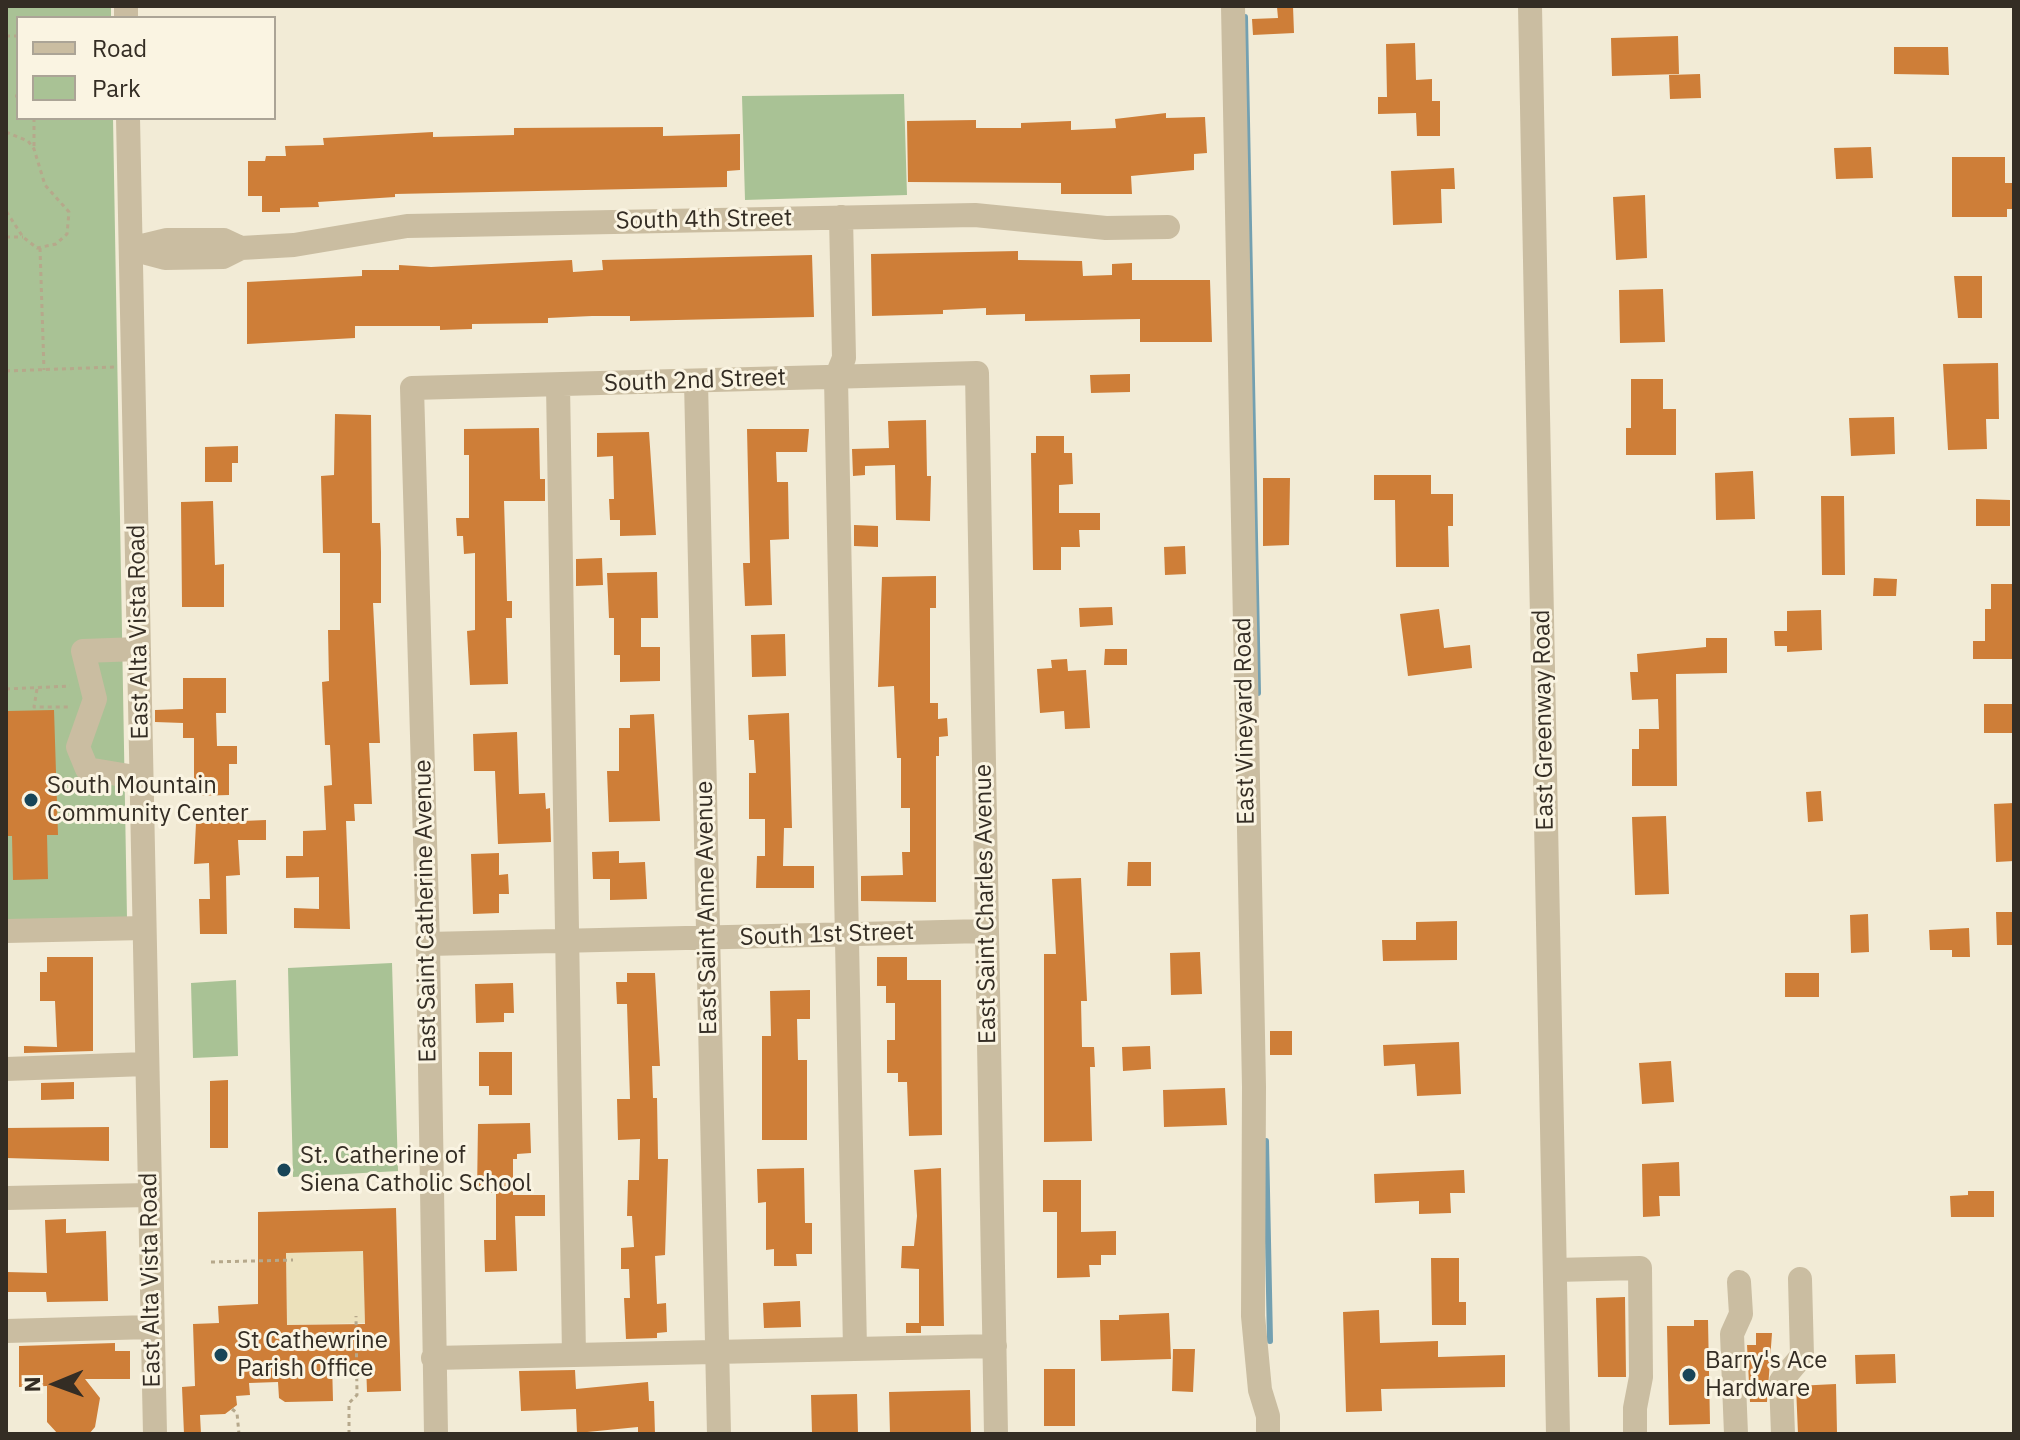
<!DOCTYPE html>
<style>
body{margin:0}
#map{position:relative;width:2020px;height:1440px;overflow:hidden;background:#f2ebd6;font-family:"IBM Plex Sans",sans-serif}
canvas{display:block}
.frame{position:absolute;inset:0;border:8px solid #342d24;pointer-events:none}
.legend{position:absolute;left:16px;top:16px;width:260px;height:104px;box-sizing:border-box;background:#faf4e2;border:2px solid #aba496;margin:0;padding:10px 14px;list-style:none;font-size:24px;color:#342d24}
.legend li{display:flex;align-items:center;gap:16px;height:40px}
.legend b{width:40px;border:2px solid #aba496}
.north{position:absolute;left:16px;top:1344px;width:80px;height:80px;-webkit-text-stroke:6px #faf4e2;paint-order:stroke;rotate:269deg;font-size:22px;font-weight:700;line-height:32px;text-align:center;color:#342d24}
.north::after{content:'';display:block;margin:auto;width:28px;height:36px;background:#342d24;clip-path:polygon(50% 0,100% 100%,50% 72%,0 100%)}
</style>
<div id="map">
<canvas width="2020" height="1440"></canvas>
<div class="frame"></div>
<ul class="legend">
<li><b style="height:10px;background:#cabda1"></b>Road</li>
<li><b style="height:22px;background:#a9c295"></b>Park</li>
</ul>
<div class="north">N</div>
</div>
<script>
const ctx = document.querySelector('canvas').getContext('2d');
ctx.lineJoin = 'round';
function fillPath(path, color) { ctx.fillStyle = color; ctx.fill(path, 'evenodd'); }
const toPath = rows => new Path2D(rows.map(r => 'M' + r).join(''));
function trace(path, color, width, dash) { ctx.strokeStyle = color; ctx.lineWidth = width; ctx.lineCap = dash ? 'butt' : 'round'; ctx.setLineDash(dash || []); ctx.stroke(path); }
function drawText(font, color, halo, rows, align = 'center') {
  ctx.font = font + ' "IBM Plex Sans",sans-serif'; ctx.lineWidth = 6; ctx.setLineDash([]); ctx.textBaseline = 'middle'; ctx.strokeStyle = halo; ctx.fillStyle = color; for (const [text, x, y, turn = 0] of rows) {
    ctx.save(); ctx.translate(x, y); ctx.rotate((+turn || 0) * Math.PI / 180); ctx.textAlign = isNaN(turn) ? turn : align; if (halo) ctx.strokeText(text, 0, 0); ctx.fillText(text, 0, 0); ctx.restore();
  }
}
fillPath(toPath([
 [6,6,111,6,111,18,18,18,18,118,113,118,127,918,6,921],
 [904,94,907,195,745,200,742,96],
 [392,963,398,1171,293,1177,288,968],
 [236,980,238,1056,193,1058,191,983]
]), '#a9c295');
fillPath(toPath([
 [363,1251,365,1323,287,1325,286,1253]
]), '#ece1bb');
trace(toPath([
 [1245,17,1258,693],
 [1266,1141,1270,1341]
]), '#73a0b1', 6);
fillPath(toPath([
 [1293,6,1294,33,1253,35,1252,19,1278,18,1277,7],
 [1678,36,1679,74,1612,76,1611,38],
 [1415,43,1416,80,1432,79,1432,101,1440,101,1440,136,1417,136,1416,113,1378,114,1378,97,1387,97,1386,44],
 [1894,47,1948,47,1949,75,1894,74],
 [1700,74,1701,98,1670,99,1669,75],
 [1166,113,1166,118,1205,117,1207,153,1194,154,1194,170,1131,176,1132,194,1061,194,1061,183,908,182,907,121,976,120,976,128,1021,128,1021,123,1071,121,1071,130,1116,128,1115,119],
 [663,127,663,136,740,134,740,170,727,171,727,187,395,194,395,197,318,202,319,207,280,208,280,212,262,212,262,196,248,196,248,161,265,161,266,156,286,156,285,146,324,145,323,138,433,132,433,137,514,135,514,128],
 [1871,147,1873,178,1836,179,1834,148],
 [1952,157,2005,157,2005,183,2014,183,2014,209,2007,209,2007,217,1952,217],
 [1454,168,1455,189,1441,189,1442,223,1393,225,1391,171],
 [1645,195,1647,258,1616,260,1613,197],
 [1018,251,1018,260,1082,261,1083,276,1112,275,1112,264,1132,263,1132,280,1210,280,1212,342,1140,342,1140,319,1025,321,1025,314,986,315,986,308,943,310,943,314,872,316,871,254],
 [812,255,814,317,630,321,630,316,592,316,548,318,548,323,472,324,472,329,440,330,440,326,355,326,355,338,247,344,247,282,362,276,362,270,399,270,399,265,431,267,572,260,573,272,603,270,602,260],
 [1954,276,1982,276,1982,318,1958,318],
 [1663,289,1665,342,1620,343,1619,290],
 [1998,363,1999,419,1986,419,1987,449,1948,450,1943,364],
 [1130,374,1130,392,1091,393,1090,375],
 [1631,379,1663,379,1663,409,1676,409,1676,455,1626,455,1626,428,1631,428],
 [335,414,371,415,372,523,380,523,381,552,381,603,373,603,380,743,369,743,372,804,354,804,355,821,346,821,350,929,294,928,294,908,319,909,319,877,286,878,286,856,303,856,303,831,326,830,324,786,332,785,330,745,325,745,322,682,329,681,328,630,340,630,340,553,323,553,321,476,334,475],
 [1894,417,1895,454,1851,456,1849,418],
 [926,420,927,476,931,476,930,521,896,520,895,465,865,466,865,475,853,476,852,449,889,448,888,421],
 [539,428,540,479,545,479,545,501,504,501,507,601,512,601,512,618,506,618,508,684,470,685,467,631,475,630,475,553,464,554,463,536,457,536,456,518,469,518,469,455,464,455,464,429],
 [747,429,809,429,807,452,776,452,777,482,788,482,789,539,770,540,772,605,745,606,743,563,750,563],
 [649,432,656,535,620,536,620,520,610,520,609,499,614,499,613,456,597,457,597,433],
 [1036,436,1064,436,1064,453,1072,453,1073,484,1059,485,1059,513,1100,513,1100,530,1079,530,1080,547,1061,547,1061,570,1033,570,1031,453,1036,453],
 [238,446,238,463,232,463,232,482,205,482,205,447],
 [1753,471,1755,519,1716,520,1715,473],
 [1374,475,1431,475,1431,494,1453,494,1453,526,1448,526,1449,567,1396,567,1395,500,1374,500],
 [1263,478,1290,478,1289,545,1263,546],
 [1821,496,1844,496,1845,575,1822,575],
 [1976,499,2010,500,2010,526,1976,526],
 [213,501,215,565,224,564,224,607,182,607,181,502],
 [854,525,878,526,878,547,854,546],
 [1185,546,1186,574,1165,575,1164,547],
 [602,558,603,585,576,586,576,559],
 [657,572,658,618,641,618,641,647,660,647,660,681,620,682,620,655,614,655,614,618,609,618,607,573],
 [936,576,936,608,930,608,930,703,938,703,938,719,947,718,948,736,939,737,939,756,936,756,936,902,861,901,861,876,903,875,902,852,910,852,910,808,901,808,901,758,897,758,894,686,878,687,882,577],
 [1874,578,1897,579,1896,596,1873,596],
 [1991,584,2014,584,2014,659,1973,659,1973,641,1985,641,1985,609,1991,609],
 [1112,607,1113,625,1080,627,1079,608],
 [1439,609,1444,648,1470,645,1472,668,1408,676,1400,614],
 [1821,610,1822,650,1787,652,1787,646,1775,646,1774,631,1787,631,1787,611],
 [785,634,786,676,752,677,751,635],
 [1706,638,1727,638,1727,673,1676,674,1677,786,1632,786,1632,749,1639,749,1639,729,1659,729,1658,699,1632,700,1630,672,1638,672,1637,654,1706,647],
 [1105,649,1127,649,1127,665,1104,665],
 [1067,659,1068,671,1086,670,1090,728,1065,729,1064,711,1040,713,1037,669,1052,668,1051,660],
 [183,678,226,678,226,713,216,713,217,746,237,746,237,764,229,764,229,795,194,796,194,738,183,738,183,723,155,722,155,710,183,709],
 [1984,704,2014,704,2014,733,1984,733],
 [54,710,58,835,47,835,48,879,13,880,12,836,6,836,8,711],
 [789,713,792,828,784,828,783,866,814,866,814,888,756,888,757,856,765,856,765,819,749,819,749,773,756,773,754,740,749,740,748,715],
 [654,714,660,821,609,822,607,771,619,771,619,728,630,728,630,715],
 [517,732,519,794,545,793,546,809,550,808,551,842,498,844,495,771,474,771,473,734],
 [1821,791,1823,821,1808,822,1806,792],
 [2014,803,2014,861,1996,862,1994,804],
 [1666,816,1669,894,1635,895,1632,817],
 [266,820,266,840,238,840,240,875,226,876,227,934,200,934,199,899,210,899,209,863,194,864,196,823],
 [619,851,619,863,645,862,647,899,610,900,610,879,593,879,592,852],
 [499,853,499,875,508,874,509,894,499,894,499,913,473,914,471,854],
 [1128,862,1151,862,1151,886,1127,886],
 [1081,878,1087,1001,1081,1001,1082,1047,1094,1047,1095,1067,1090,1067,1092,1141,1044,1142,1044,954,1056,954,1052,879],
 [1996,912,2014,912,2014,945,1997,945],
 [1868,914,1869,952,1851,953,1850,915],
 [1457,921,1457,960,1383,961,1382,940,1416,940,1416,922],
 [1969,928,1970,957,1952,957,1952,950,1930,950,1929,930],
 [1200,952,1202,994,1171,995,1170,953],
 [47,957,93,957,93,1051,24,1053,24,1046,57,1047,55,1001,40,1001,40,972,47,972],
 [877,957,907,957,907,980,941,980,942,1135,909,1136,907,1082,898,1082,898,1073,887,1073,887,1040,895,1040,895,1003,886,1003,886,986,877,986],
 [627,973,655,973,660,1066,652,1066,653,1098,657,1098,658,1159,668,1159,665,1255,655,1256,657,1304,666,1303,667,1332,657,1333,657,1338,626,1339,624,1298,630,1298,629,1269,621,1269,621,1248,634,1247,632,1216,627,1216,628,1180,639,1180,640,1139,618,1140,617,1099,630,1099,627,1004,617,1004,616,982,627,982],
 [1785,973,1819,973,1819,997,1785,997],
 [513,983,514,1013,504,1013,504,1022,476,1023,475,984],
 [810,990,810,1019,797,1019,798,1060,807,1060,807,1140,762,1140,762,1036,771,1036,770,991],
 [1270,1031,1292,1031,1292,1055,1270,1055],
 [1459,1042,1461,1094,1417,1096,1415,1064,1384,1066,1383,1045],
 [1150,1046,1151,1069,1123,1071,1122,1047],
 [479,1052,512,1052,512,1095,489,1095,489,1086,479,1086],
 [1671,1061,1674,1102,1642,1104,1639,1063],
 [228,1080,228,1148,210,1148,210,1081],
 [74,1082,74,1099,41,1100,41,1083],
 [1225,1088,1227,1125,1164,1127,1163,1090],
 [530,1123,531,1153,517,1154,517,1159,513,1159,513,1195,545,1195,545,1216,515,1216,517,1271,485,1272,484,1240,496,1240,496,1193,477,1193,478,1124],
 [109,1127,109,1161,6,1158,6,1128],
 [1679,1162,1680,1196,1659,1196,1660,1216,1643,1217,1642,1164],
 [804,1168,805,1223,812,1223,812,1254,796,1254,797,1266,774,1266,774,1249,766,1250,766,1202,758,1203,757,1169],
 [941,1168,944,1326,921,1326,921,1333,906,1333,906,1323,919,1323,919,1269,901,1268,902,1246,914,1246,917,1216,914,1170],
 [1464,1170,1465,1193,1450,1193,1451,1213,1419,1214,1419,1201,1375,1203,1374,1174],
 [1043,1180,1081,1180,1081,1232,1116,1231,1116,1255,1101,1255,1101,1265,1089,1265,1090,1277,1057,1278,1057,1212,1043,1212],
 [1968,1191,1994,1191,1994,1217,1951,1217,1950,1196,1968,1195],
 [396,1208,401,1391,367,1392,366,1362,332,1362,333,1401,285,1402,279,1398,278,1382,249,1383,250,1395,236,1396,237,1405,225,1414,200,1415,201,1434,184,1434,182,1387,195,1386,193,1324,219,1323,218,1306,258,1304,258,1212],
 [363,1251,365,1324,287,1325,286,1253],
 [66,1219,66,1233,106,1231,108,1301,47,1302,46,1292,6,1292,6,1272,47,1273,45,1220],
 [1431,1258,1459,1258,1459,1302,1466,1302,1466,1325,1432,1325],
 [1625,1297,1626,1377,1598,1377,1596,1298],
 [800,1301,801,1327,764,1328,763,1303],
 [1379,1310,1380,1343,1438,1341,1438,1357,1505,1355,1505,1387,1381,1389,1382,1411,1346,1412,1343,1312],
 [1169,1313,1171,1359,1101,1361,1100,1320,1119,1320,1119,1315],
 [1694,1320,1708,1320,1710,1424,1669,1425,1667,1326,1694,1326],
 [1756,1333,1772,1333,1767,1402,1750,1402,1747,1345,1756,1345],
 [115,1343,115,1351,130,1351,130,1379,85,1379,100,1398,95,1427,89,1434,58,1434,47,1422,47,1386,19,1387,19,1346],
 [1173,1349,1195,1349,1193,1392,1172,1391],
 [1895,1354,1896,1383,1856,1384,1855,1355],
 [1044,1369,1075,1369,1075,1426,1044,1426],
 [575,1370,576,1389,648,1382,649,1401,654,1401,655,1434,638,1434,638,1427,577,1433,576,1409,521,1411,519,1371],
 [1836,1384,1837,1433,1798,1434,1796,1386],
 [970,1390,971,1434,890,1434,889,1392],
 [857,1394,858,1434,812,1434,811,1395]
]), '#ce7e38');
trace(toPath([
 [6,36,18,36],
 [15,96,18,96],
 [34,118,34,146],
 [6,132,28,141,34,149,45,185,69,212,67,234,56,244,37,248,23,237,6,211],
 [6,237,23,237],
 [40,248,44,370],
 [6,371,114,367],
 [6,689,70,686],
 [37,689,34,707,68,707],
 [211,1262,293,1260],
 [232,1409,237,1413,239,1434],
 [349,1434,349,1403,357,1395,356,1316]
]), '#b6a88b', 3, [4, 4]);
trace(toPath([
 [126,6,126,18],
 [1233,6,1254,1087,1253,1316,1260,1390,1268,1416,1268,1434],
 [1530,6,1558,1434],
 [128,118,155,1434],
 [841,217,844,358,836,378,855,1349],
 [134,248,167,240,224,240,241,248],
 [131,249,165,258,223,257,241,248,294,245,407,226,975,215,1106,228,1168,227],
 [696,381,719,1434],
 [558,385,574,1355],
 [139,649,83,651,95,699,78,747,87,769,141,778],
 [6,931,144,928],
 [428,944,986,931],
 [6,1069,146,1064],
 [6,1198,149,1195],
 [1555,1270,1640,1268,1641,1377,1635,1408,1635,1434],
 [6,1331,151,1327],
 [433,1358,995,1346],
 [436,1434,428,944,412,388,977,373,996,1434],
 [1736,1434,1732,1334,1741,1314,1739,1282],
 [1783,1434,1781,1381,1802,1356,1800,1279]
]), '#cabda1', 24);
for (const [x, y, r, color] of [
 [31,800,8,"#184558"],
 [284,1170,8,"#184558"],
 [221,1355,8,"#184558"],
 [1689,1375,8,"#184558"]
]) { const dot = new Path2D(); dot.arc(x, y, r, 0, 2 * Math.PI); ctx.fillStyle = color; ctx.fill(dot); trace(dot, '#faf4e2', 3); }
drawText('24px', '#342d24', '#faf4e2', [
 ["South 4th Street",704,220,-1],
 ["South 2nd Street",695,381,-2],
 ["East Alta Vista Road",139,632,-91],
 ["East Greenway Road",1544,720,-91],
 ["East Vineyard Road",1245,721,-91],
 ["East Saint Charles Avenue",986,904,-91],
 ["East Saint Anne Avenue",707,908,-91],
 ["East Saint Catherine Avenue",426,911,-91],
 ["South 1st Street",827,935,-2],
 ["East Alta Vista Road",151,1280,-91]
]);
drawText('24px', '#342d24', '#faf4e2', [
 ["South Mountain",47,786],
 ["Community Center",47,814],
 ["St. Catherine of",300,1156],
 ["Siena Catholic School",300,1184],
 ["St Cathewrine",237,1341],
 ["Parish Office",237,1369],
 ["Barry's Ace",1705,1361],
 ["Hardware",1705,1389]
], 'left');
</script>
